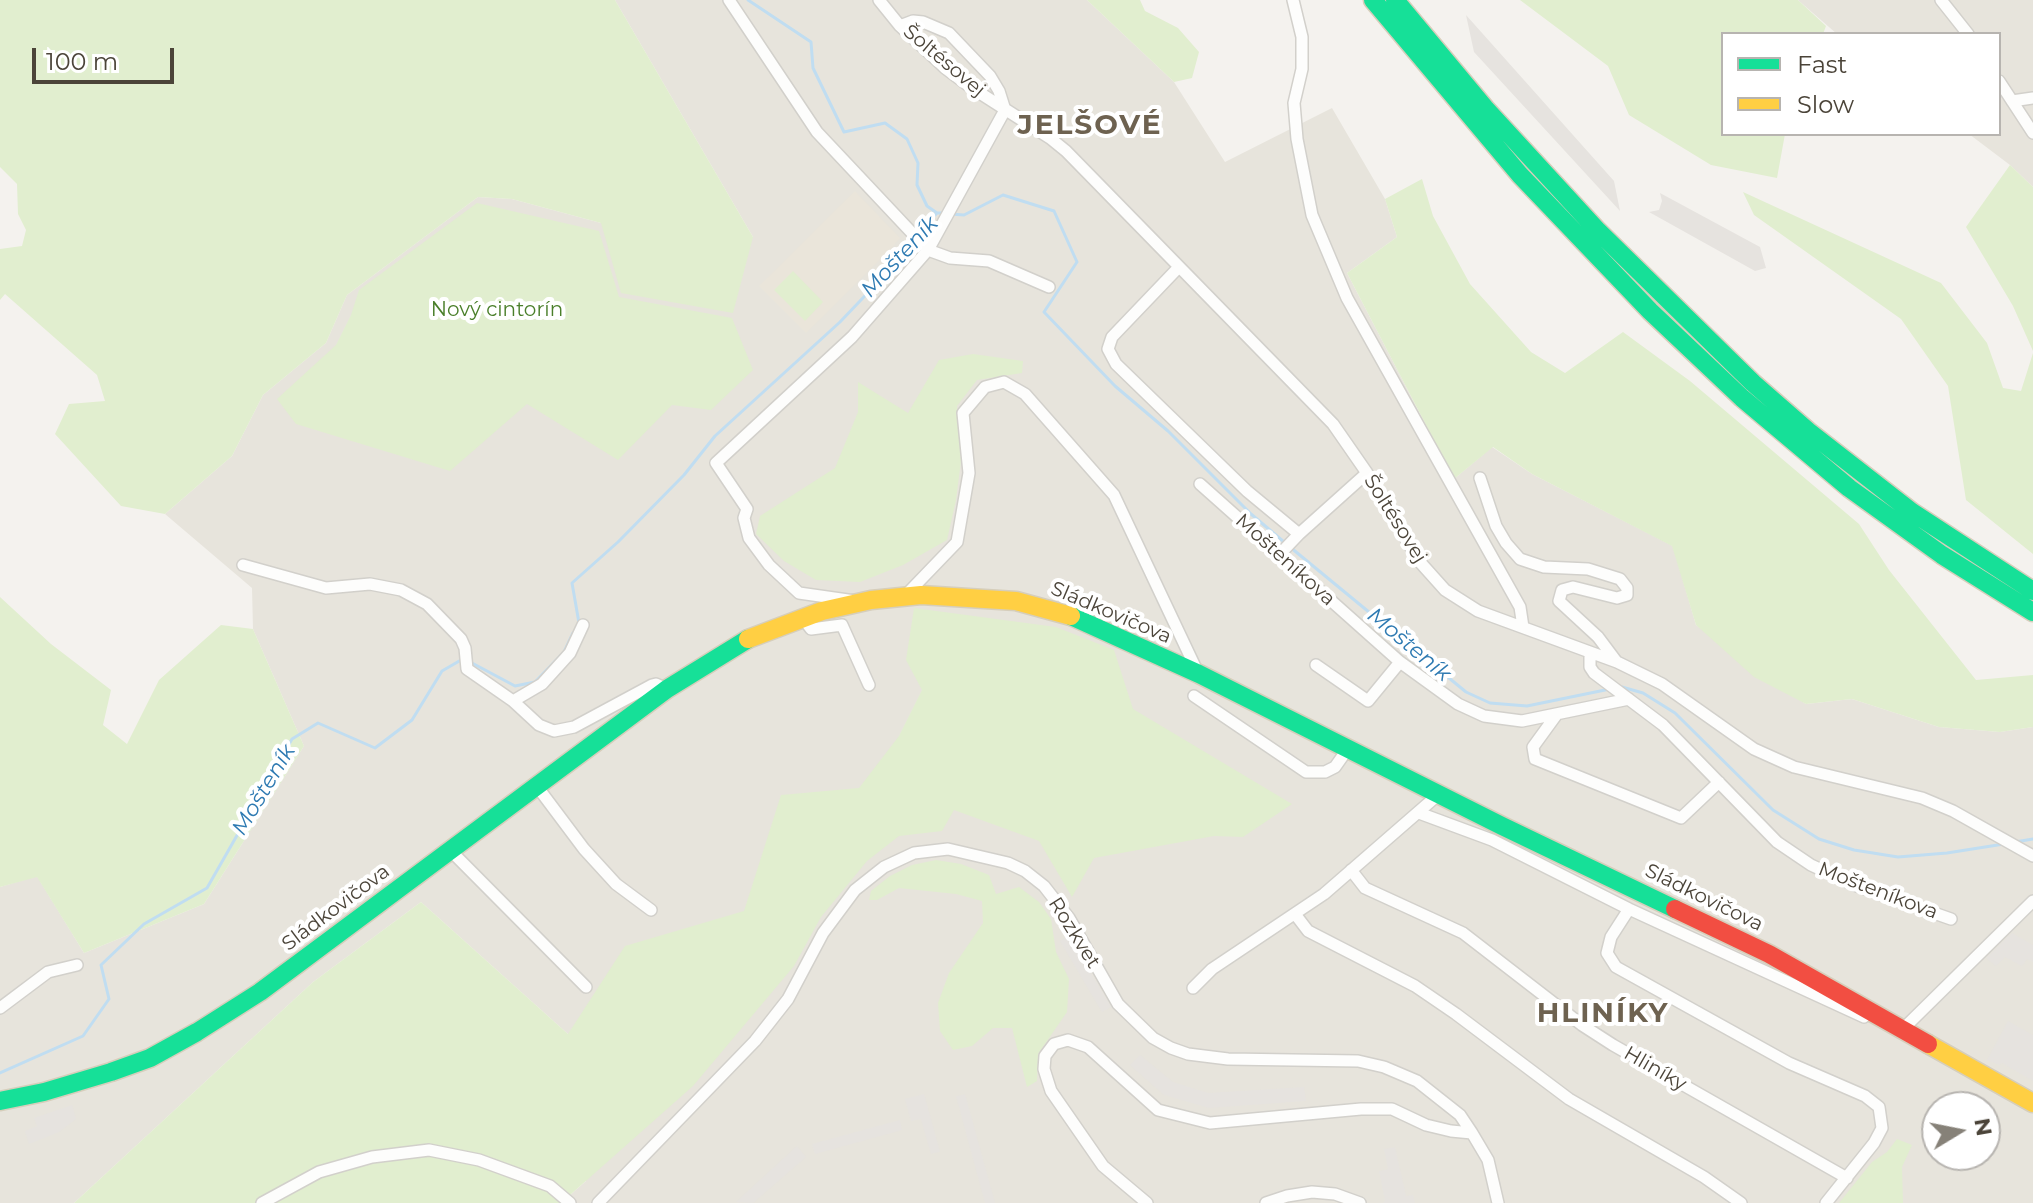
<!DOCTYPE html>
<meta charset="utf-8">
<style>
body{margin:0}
#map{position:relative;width:2033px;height:1203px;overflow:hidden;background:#f4f2ee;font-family:Montserrat,sans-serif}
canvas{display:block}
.legend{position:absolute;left:1721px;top:32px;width:280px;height:104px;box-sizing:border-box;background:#fff;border:2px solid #b7b4b0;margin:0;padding:10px 14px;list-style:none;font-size:24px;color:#4b4439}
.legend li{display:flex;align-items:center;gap:16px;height:40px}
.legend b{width:40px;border:2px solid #b7b4b0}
.north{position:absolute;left:1921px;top:1091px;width:80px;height:80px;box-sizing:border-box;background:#fff;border:2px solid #b7b4b0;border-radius:50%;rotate:80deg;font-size:22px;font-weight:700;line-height:32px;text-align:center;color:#4b4439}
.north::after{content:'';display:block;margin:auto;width:28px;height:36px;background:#868178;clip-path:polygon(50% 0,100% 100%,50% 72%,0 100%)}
.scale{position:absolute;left:32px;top:48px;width:142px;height:36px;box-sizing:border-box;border:4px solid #4b4439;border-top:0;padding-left:10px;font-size:24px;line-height:28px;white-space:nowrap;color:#4b4439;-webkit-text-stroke:6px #fff;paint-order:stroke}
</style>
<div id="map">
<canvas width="2033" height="1203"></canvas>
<ul class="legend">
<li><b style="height:10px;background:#16e098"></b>Fast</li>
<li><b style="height:10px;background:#ffcf43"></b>Slow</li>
</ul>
<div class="north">N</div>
<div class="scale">100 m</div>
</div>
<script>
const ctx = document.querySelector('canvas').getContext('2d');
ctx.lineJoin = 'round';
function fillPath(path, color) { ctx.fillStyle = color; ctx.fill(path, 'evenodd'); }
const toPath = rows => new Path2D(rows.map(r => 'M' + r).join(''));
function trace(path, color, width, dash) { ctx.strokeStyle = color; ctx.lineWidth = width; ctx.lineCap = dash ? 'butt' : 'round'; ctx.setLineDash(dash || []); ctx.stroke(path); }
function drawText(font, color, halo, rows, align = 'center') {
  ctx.font = font + ' Montserrat,sans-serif'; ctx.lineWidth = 8; ctx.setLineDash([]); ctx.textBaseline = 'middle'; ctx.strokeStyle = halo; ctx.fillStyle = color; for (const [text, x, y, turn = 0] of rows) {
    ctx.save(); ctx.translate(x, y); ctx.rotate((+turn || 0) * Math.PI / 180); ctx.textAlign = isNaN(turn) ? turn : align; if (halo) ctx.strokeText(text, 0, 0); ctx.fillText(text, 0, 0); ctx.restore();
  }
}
fillPath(toPath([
 [615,0,1087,0,1174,82,1225,162,1332,108,1385,199,1397,237,1347,273,1454,479,1492,447,1532,474,1673,546,1696,625,1806,704,1852,699,1939,727,2000,732,2033,727,2033,1203,561,1203,586,1181,568,1034,421,902,313,982,74,1203,0,1203,0,887,37,876,84,953,204,904,304,746,253,629,252,588,165,514,232,456,263,395,326,343,347,295,478,197,512,199,601,223,753,237],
 [1937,1107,1985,1107,1985,1155,1937,1155],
 [1798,0,2033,0,2033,187,2010,165,1969,134,1999,134,1999,34,1837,34]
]), '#e7e4dc');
fillPath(toPath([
 [855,191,900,238,889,251,806,333,759,286]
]), '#eae5da');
fillPath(toPath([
 [0,0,615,0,753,237,733,313,621,293,601,223,512,199,478,197,347,295,326,343,263,395,232,456,165,514,121,506,55,434,69,404,105,401,97,375,5,294,0,300,0,249,22,246,26,230,18,214,17,184,0,167],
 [1087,0,1140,0,1145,11,1178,28,1199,52,1192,78,1174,82],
 [1520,0,1798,0,1826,26,1823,34,1723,34,1723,134,1785,134,1777,178,1711,165,1629,115,1608,66],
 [2010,165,2033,187,2033,351,2013,306,1966,227],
 [1422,179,1433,216,1470,284,1531,352,1565,373,1623,332,1690,381,1859,524,1889,570,1976,680,2033,675,2033,727,2000,732,1939,727,1852,699,1806,704,1754,677,1696,625,1672,546,1532,474,1493,447,1454,479,1347,273,1397,237,1385,199],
 [1743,192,1941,283,1987,343,2003,388,2021,391,2033,353,2033,554,1966,500,1948,386,1901,319,1754,215],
 [477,203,599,231,619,297,732,318,753,370,711,410,672,405,618,460,527,404,450,471,296,424,277,399,336,345,351,315,359,290],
 [793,271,823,302,805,321,774,290],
 [973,354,1023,361,1022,373,977,380,957,406,961,461,956,500,947,540,903,565,860,582,816,580,784,561,756,534,760,516,835,468,858,412,858,382,908,413,939,360],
 [0,597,51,644,111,690,103,725,127,744,159,680,221,625,253,629,304,746,204,904,84,953,37,877,0,887],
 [914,608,1056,627,1114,650,1133,709,1292,804,1243,837,1214,836,1094,858,1072,897,1039,841,954,810,942,831,899,836,867,861,821,917,794,966,693,1086,561,1203,74,1203,313,982,421,902,568,1034,625,946,744,911,781,795,859,788,899,736,922,690,906,660],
 [936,860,961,864,989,875,996,894,1019,887,1039,902,1051,919,1056,952,1069,979,1067,1012,1038,1054,1037,1081,1027,1087,1012,1028,993,1028,972,1046,953,1050,940,1031,938,1003,949,973,983,923,982,901,956,894,899,888,877,900,869,900,871,891,890,876,912,865],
 [1897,1139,1912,1145,1902,1167,1903,1203,1839,1203,1872,1162,1887,1152]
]), '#e1eecf');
fillPath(toPath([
 [1466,15,1614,181,1620,211,1474,52],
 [1660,193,1760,247,1766,268,1755,271,1649,212,1659,210,1662,201],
 [2012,933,2033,945,2033,962,2027,959,2022,966,2005,957,1996,966,1986,958],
 [1069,936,1111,1007,1102,1012,1060,941],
 [2008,1021,2033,1035,2033,1081,2002,1063,1999,1065,1987,1060],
 [1140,1055,1173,1082,1208,1093,1304,1087,1306,1101,1209,1108,1164,1095,1130,1065],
 [924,1094,940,1152,931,1154,921,1119,911,1121,905,1099],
 [965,1094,995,1203,985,1203,956,1096],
 [72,1105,76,1119,59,1132,29,1144,25,1131,37,1126,34,1118],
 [900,1120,902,1130,815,1154,812,1144],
 [797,1146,806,1157,753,1203,736,1202],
 [1395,1147,1406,1196,1413,1195,1415,1203,1383,1203,1385,1201,1379,1171,1388,1169,1384,1149]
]), '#e6e3df');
trace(toPath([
 [748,0,811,42,813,68,844,132,885,123,907,139,918,163,917,185,927,206,937,213],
 [950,214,964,215,1003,195,1054,211,1077,262,1044,312,1115,386,1168,431,1251,514,1284,542],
 [1290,547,1466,692,1490,703,1527,706,1610,689],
 [579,623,572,583,618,542,684,475,715,436,840,322,880,280,886,266,937,213,943,213],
 [472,663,515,686,535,682,564,652,573,633],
 [1622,687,1643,693,1675,713,1773,810,1819,839,1854,850,1898,857,1947,853,2004,844],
 [2015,842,2033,839],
 [0,1073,83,1036,109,999,101,965,144,924,207,888,292,739,318,723,375,748,412,720,442,671,461,660,464,661]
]), '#c0ddf1', 3);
const street = toPath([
 [729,0,817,132,928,250,950,258,989,261,1049,287],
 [879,0,900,26,945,68,969,86,1050,138,1066,151,1333,424,1367,473,1419,561,1445,590,1478,611,1617,662,1662,684,1754,749,1794,767,1922,798,1953,811,2033,856],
 [1293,0,1302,37,1302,69,1294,103,1297,139,1312,215,1347,298,1520,607,1523,627],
 [1941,0,1968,34],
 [1999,81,2033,133],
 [2012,101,2033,98],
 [1178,268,1112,337,1108,349,1116,364,1247,491,1299,534,1367,473],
 [1480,478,1496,526,1506,543,1520,559,1544,567,1588,569,1620,579,1627,588,1627,595,1617,598,1573,587,1562,590,1559,601,1598,637,1616,661],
 [1200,484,1400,662,1458,704,1484,716,1522,721,1629,699],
 [1279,555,1299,534],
 [243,565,326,588,370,584,401,590,427,604,461,639,465,648,467,669,513,701,539,725,554,731,574,727,652,685,656,684,667,689],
 [905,596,957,542,969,473,963,413,985,387,1004,382,1025,394,1114,495,1198,673],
 [855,601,799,593,769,565,749,538,744,518,747,509,716,463,852,337,928,250,1005,110,999,91,990,76,949,33,923,22,913,21,900,26],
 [802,617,811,629,842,625,869,685],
 [1590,653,1590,667,1594,673,1663,725,1777,842,1811,865,1854,885,1951,919],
 [1316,665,1368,701,1400,662],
 [1194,696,1306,772,1325,772,1335,767,1347,750],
 [513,701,542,684,570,653,583,625],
 [1557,714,1533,747,1535,759,1681,818,1719,782],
 [536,785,584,849,616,884,651,910],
 [1419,813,1492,840,1629,909,1864,1017],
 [450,850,586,987],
 [1351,870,1365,888,1463,933,1582,1025,1613,1045,1847,1178],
 [1629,909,1611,937,1607,953,1616,967,1789,1063,1865,1096,1879,1107,1882,1128,1874,1143,1826,1203],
 [1295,914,1308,931,1415,986,1456,1014,1569,1099,1704,1177,1741,1203],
 [1193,988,1212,969,1324,894,1439,794],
 [0,1008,48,972,77,965],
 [1904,1028,2033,901],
 [262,1203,319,1172,372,1157,429,1150,479,1160,550,1186,570,1203],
 [598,1203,755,1041,788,999,823,933,855,890,884,867,914,853,948,849,1008,863,1025,871,1044,886,1069,918,1118,1004,1153,1038,1171,1048,1188,1054,1228,1059,1358,1061,1384,1067,1417,1081,1460,1115,1472,1133,1488,1160,1498,1203],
 [1147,1203,1103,1166,1051,1091,1044,1069,1045,1056,1054,1044,1068,1040,1088,1047,1158,1110,1210,1123,1361,1109,1392,1109,1426,1125,1451,1131,1472,1133],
 [1266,1203,1287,1196,1312,1192,1335,1194,1360,1203]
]);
const fast = toPath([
 [1373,0,1520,175,1650,311,1742,398,1849,488,1942,555,2033,612],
 [1395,0,1485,108,1598,231,1753,383,1808,431,1912,512,2033,591],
 [1071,616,1199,674,1502,826,1675,909],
 [0,1101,44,1092,111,1072,150,1058,197,1032,260,992,667,689,748,639]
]);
const slow = toPath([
 [748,639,822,611,871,600,921,595,1016,601,1071,616],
 [1928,1044,2033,1103]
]);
const jam = toPath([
 [1675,909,1769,954,1928,1044]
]);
trace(street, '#d2d0cb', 14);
trace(fast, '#d6cebb', 21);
trace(slow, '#d6cebb', 21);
trace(jam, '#d6cebb', 21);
trace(street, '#fdfdfc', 11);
trace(fast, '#16e098', 18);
trace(slow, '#ffcf43', 18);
trace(jam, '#f24e42', 18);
drawText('20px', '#4b4439', '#fff', [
 ["Šoltésovej",944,61,40],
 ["Šoltésovej",1395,519,58],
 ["Mošteníkova",1285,560,42],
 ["Sládkovičova",1111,613,23],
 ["Mošteníkova",1878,891,21],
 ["Sládkovičova",1704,898,26],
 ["Sládkovičova",336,908,-37],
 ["Rozkvet",1074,933,58],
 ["Hliníky",1655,1069,30]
]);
drawText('20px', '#4a7f2a', '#fff', [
 ["Nový cintorín",497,310]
]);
drawText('italic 22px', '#2e7ab2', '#fff', [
 ["Mošteník",900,257,-47],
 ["Mošteník",1409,645,40],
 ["Mošteník",264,790,-59]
]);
ctx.letterSpacing = '2px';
drawText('bold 28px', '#6e6250', '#fff', [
 ["JELŠOVÉ",1090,126],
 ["HLINÍKY",1603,1014]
]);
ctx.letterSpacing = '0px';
</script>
